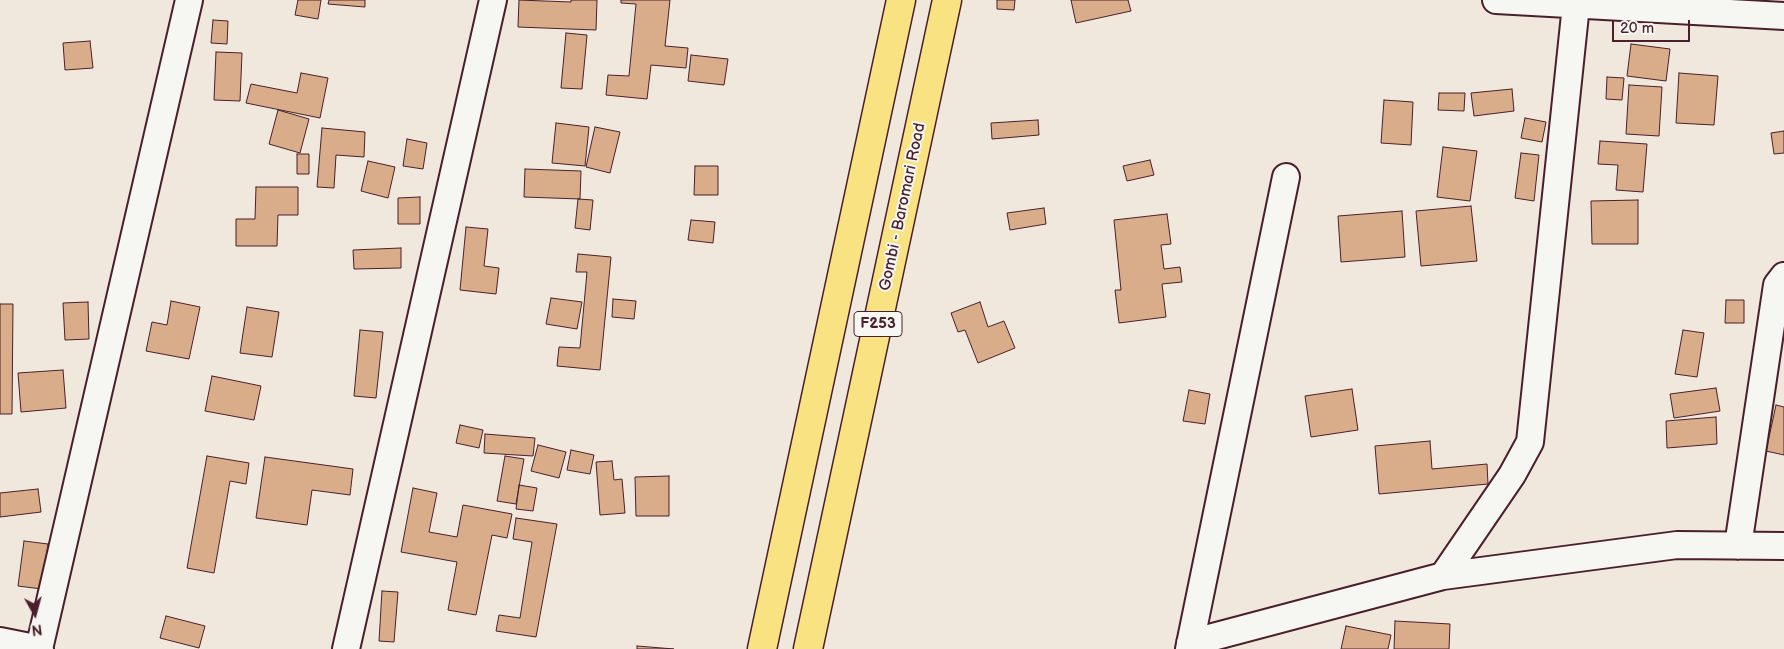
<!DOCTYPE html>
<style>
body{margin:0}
#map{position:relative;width:1784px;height:649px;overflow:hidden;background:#f0e7dd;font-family:"Balsamiq Sans",sans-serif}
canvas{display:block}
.north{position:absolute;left:10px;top:589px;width:50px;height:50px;-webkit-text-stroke:4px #f6f6f2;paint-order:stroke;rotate:173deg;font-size:14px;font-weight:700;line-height:20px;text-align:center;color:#4a1f2b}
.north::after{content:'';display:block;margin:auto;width:18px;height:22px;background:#4a1f2b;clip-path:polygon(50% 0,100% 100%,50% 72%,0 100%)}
.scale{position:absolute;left:1612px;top:20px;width:78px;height:22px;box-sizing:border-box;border:2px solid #4a1f2b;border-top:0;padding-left:6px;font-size:15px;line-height:18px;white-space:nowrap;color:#4a1f2b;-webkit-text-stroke:4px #f6f6f2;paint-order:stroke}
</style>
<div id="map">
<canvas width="1784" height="649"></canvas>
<div class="north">N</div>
<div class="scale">20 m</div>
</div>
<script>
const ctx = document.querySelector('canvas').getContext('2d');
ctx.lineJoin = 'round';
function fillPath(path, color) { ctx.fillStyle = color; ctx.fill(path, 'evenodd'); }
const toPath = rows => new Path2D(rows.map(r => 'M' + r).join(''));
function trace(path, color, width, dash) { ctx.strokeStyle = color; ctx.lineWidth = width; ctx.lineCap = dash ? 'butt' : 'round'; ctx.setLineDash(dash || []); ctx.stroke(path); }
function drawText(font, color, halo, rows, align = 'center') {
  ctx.font = font + ' "Balsamiq Sans",sans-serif'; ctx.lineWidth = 4; ctx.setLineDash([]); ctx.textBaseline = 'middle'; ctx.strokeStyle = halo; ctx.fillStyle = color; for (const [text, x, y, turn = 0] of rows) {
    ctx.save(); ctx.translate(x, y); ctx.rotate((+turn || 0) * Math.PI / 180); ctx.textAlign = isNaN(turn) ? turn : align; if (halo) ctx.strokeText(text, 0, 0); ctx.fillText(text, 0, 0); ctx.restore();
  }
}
const building = toPath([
 [298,0,321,0,318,19,295,15,298,0],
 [329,0,365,0,365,7,328,4,329,0],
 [519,0,571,2,571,0,597,0,596,30,518,27,519,0],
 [621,0,670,0,665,46,688,48,686,68,651,65,647,99,606,95,608,75,629,76,636,4,621,3,621,0],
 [997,0,1015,0,1014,10,997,9,997,0],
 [1071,0,1128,0,1131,11,1076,23,1071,0],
 [213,20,228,21,227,44,211,43,213,20],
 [566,33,587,35,582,89,561,88,566,33],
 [90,41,93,68,65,70,63,43,90,41],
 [1631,44,1670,49,1666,81,1627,76,1631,44],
 [216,52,242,53,240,101,214,100,216,52],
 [691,55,728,59,724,85,688,81,691,55],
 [301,73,328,78,320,118,246,103,251,84,297,93,301,73],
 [1679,73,1718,76,1714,125,1676,123,1679,73],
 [1607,77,1624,78,1622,100,1606,99,1607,77],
 [1629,85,1662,87,1659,136,1626,134,1629,85],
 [1512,89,1514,111,1474,116,1471,93,1512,89],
 [1439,93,1465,93,1464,111,1438,110,1439,93],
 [1384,100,1413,102,1411,145,1381,143,1384,100],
 [278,110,309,119,300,153,269,144,278,110],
 [1525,118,1546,122,1542,142,1521,138,1525,118],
 [1038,120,1039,135,992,139,991,123,1038,120],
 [556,123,589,127,585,166,552,163,556,123],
 [595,127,620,132,610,173,586,167,595,127],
 [322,128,365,132,364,157,336,155,334,188,317,187,322,128],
 [1784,131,1784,153,1774,154,1771,133,1784,131],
 [407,139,427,143,423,169,403,166,407,139],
 [1600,141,1647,144,1643,192,1616,190,1618,165,1598,164,1600,141],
 [1443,147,1477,151,1470,201,1437,197,1443,147],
 [1521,153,1539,155,1534,201,1515,198,1521,153],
 [297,154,309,154,309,174,297,174,297,154],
 [1150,160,1154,175,1127,181,1123,166,1150,160],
 [368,161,395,167,388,198,361,191,368,161],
 [695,166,718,166,718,195,694,195,695,166],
 [525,169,581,171,580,199,524,197,525,169],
 [256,187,298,187,298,215,278,215,277,246,236,246,236,219,255,219,256,187],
 [420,197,420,224,398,224,398,198,420,197],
 [578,199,593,200,590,230,575,228,578,199],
 [1638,200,1638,244,1592,244,1591,201,1638,200],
 [1471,206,1477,261,1421,266,1416,211,1471,206],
 [1044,208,1046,224,1010,230,1007,213,1044,208],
 [1402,211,1405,257,1341,262,1338,216,1402,211],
 [1167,214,1171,244,1161,245,1164,269,1180,267,1182,282,1162,284,1166,317,1119,323,1115,290,1121,290,1114,220,1167,214],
 [691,220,715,222,713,243,688,240,691,220],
 [466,227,488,229,484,266,499,268,496,294,460,290,466,227],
 [401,248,401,268,354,269,353,250,401,248],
 [578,254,611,257,600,370,557,366,559,347,580,348,587,272,576,272,578,254],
 [551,298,582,302,577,329,546,324,551,298],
 [613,299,636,301,634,319,612,317,613,299],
 [1726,300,1744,300,1744,323,1725,323,1726,300],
 [171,301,200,307,189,359,146,351,152,322,167,325,171,301],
 [88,302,89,339,65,340,63,303,88,302],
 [980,302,988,327,1004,321,1015,348,978,363,965,330,958,332,951,313,980,302],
 [0,304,13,304,12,414,0,414,0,304],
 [247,307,279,312,272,357,240,353,247,307],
 [360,330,383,332,376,398,354,396,360,330],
 [1683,330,1704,333,1697,377,1675,374,1683,330],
 [63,370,66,408,21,412,18,373,63,370],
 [212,376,261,386,254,420,205,411,212,376],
 [1716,388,1720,411,1674,418,1670,394,1716,388],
 [1352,389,1358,430,1311,437,1305,396,1352,389],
 [1189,390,1210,394,1205,424,1183,421,1189,390],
 [1776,405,1784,407,1784,455,1766,451,1776,405],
 [1716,417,1717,444,1667,448,1666,421,1716,417],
 [460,425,483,430,479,448,456,443,460,425],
 [485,434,535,438,533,456,484,453,485,434],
 [1430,441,1432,469,1487,464,1488,484,1379,494,1375,446,1430,441],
 [538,445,566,452,559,478,531,471,538,445],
 [571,450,594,455,590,474,567,470,571,450],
 [207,456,249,463,246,484,230,481,214,573,187,568,207,456],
 [505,456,524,459,516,504,497,501,505,456],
 [265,457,353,469,350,495,312,490,307,525,256,518,265,457],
 [612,461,614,480,622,479,625,513,600,515,596,462,612,461],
 [669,476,669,516,636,516,635,477,669,476],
 [519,485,537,488,533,511,516,509,519,485],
 [413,488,437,493,429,532,457,537,463,505,512,514,507,538,492,535,476,615,448,610,457,562,401,552,413,488],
 [38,489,41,512,0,517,0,493,38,489],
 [516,518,557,524,536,637,496,631,499,615,520,618,532,542,513,539,516,518],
 [24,541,48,544,42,589,18,586,24,541],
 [382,591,398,592,394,642,379,641,382,591],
 [166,616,205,626,199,648,160,638,166,616],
 [1395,621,1450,624,1449,649,1394,649,1395,621],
 [1346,626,1391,635,1388,649,1341,649,1346,626],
 [637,646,674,649,637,649,637,646]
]);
fillPath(building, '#d9ad8a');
trace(building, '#4a1f2b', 1);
const street = toPath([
 [1496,0,1784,16],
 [1738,546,1777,285,1784,276],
 [1443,576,1512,475,1530,442,1576,5],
 [0,641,40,649],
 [1190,643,1443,576,1677,545,1784,546],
 [39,649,189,0],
 [346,649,493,0],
 [1189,649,1286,177]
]);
const primary = toPath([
 [762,649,901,0],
 [808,649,947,0]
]);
trace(street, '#4a1f2b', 30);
trace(primary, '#4a1f2b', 31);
trace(street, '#f6f6f2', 26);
trace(primary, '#f8e281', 28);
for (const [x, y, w] of [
 [878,324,48]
]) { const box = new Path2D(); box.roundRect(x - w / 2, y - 12.5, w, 25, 4); ctx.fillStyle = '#f6f6f2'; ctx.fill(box); trace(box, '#4a1f2b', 1); }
drawText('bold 15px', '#4a1f2b', null, [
 ["F253",878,324]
]);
drawText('16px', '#4a1f2b', '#f6f6f2', [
 ["Gombi - Baromari Road",903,207,-78]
]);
</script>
